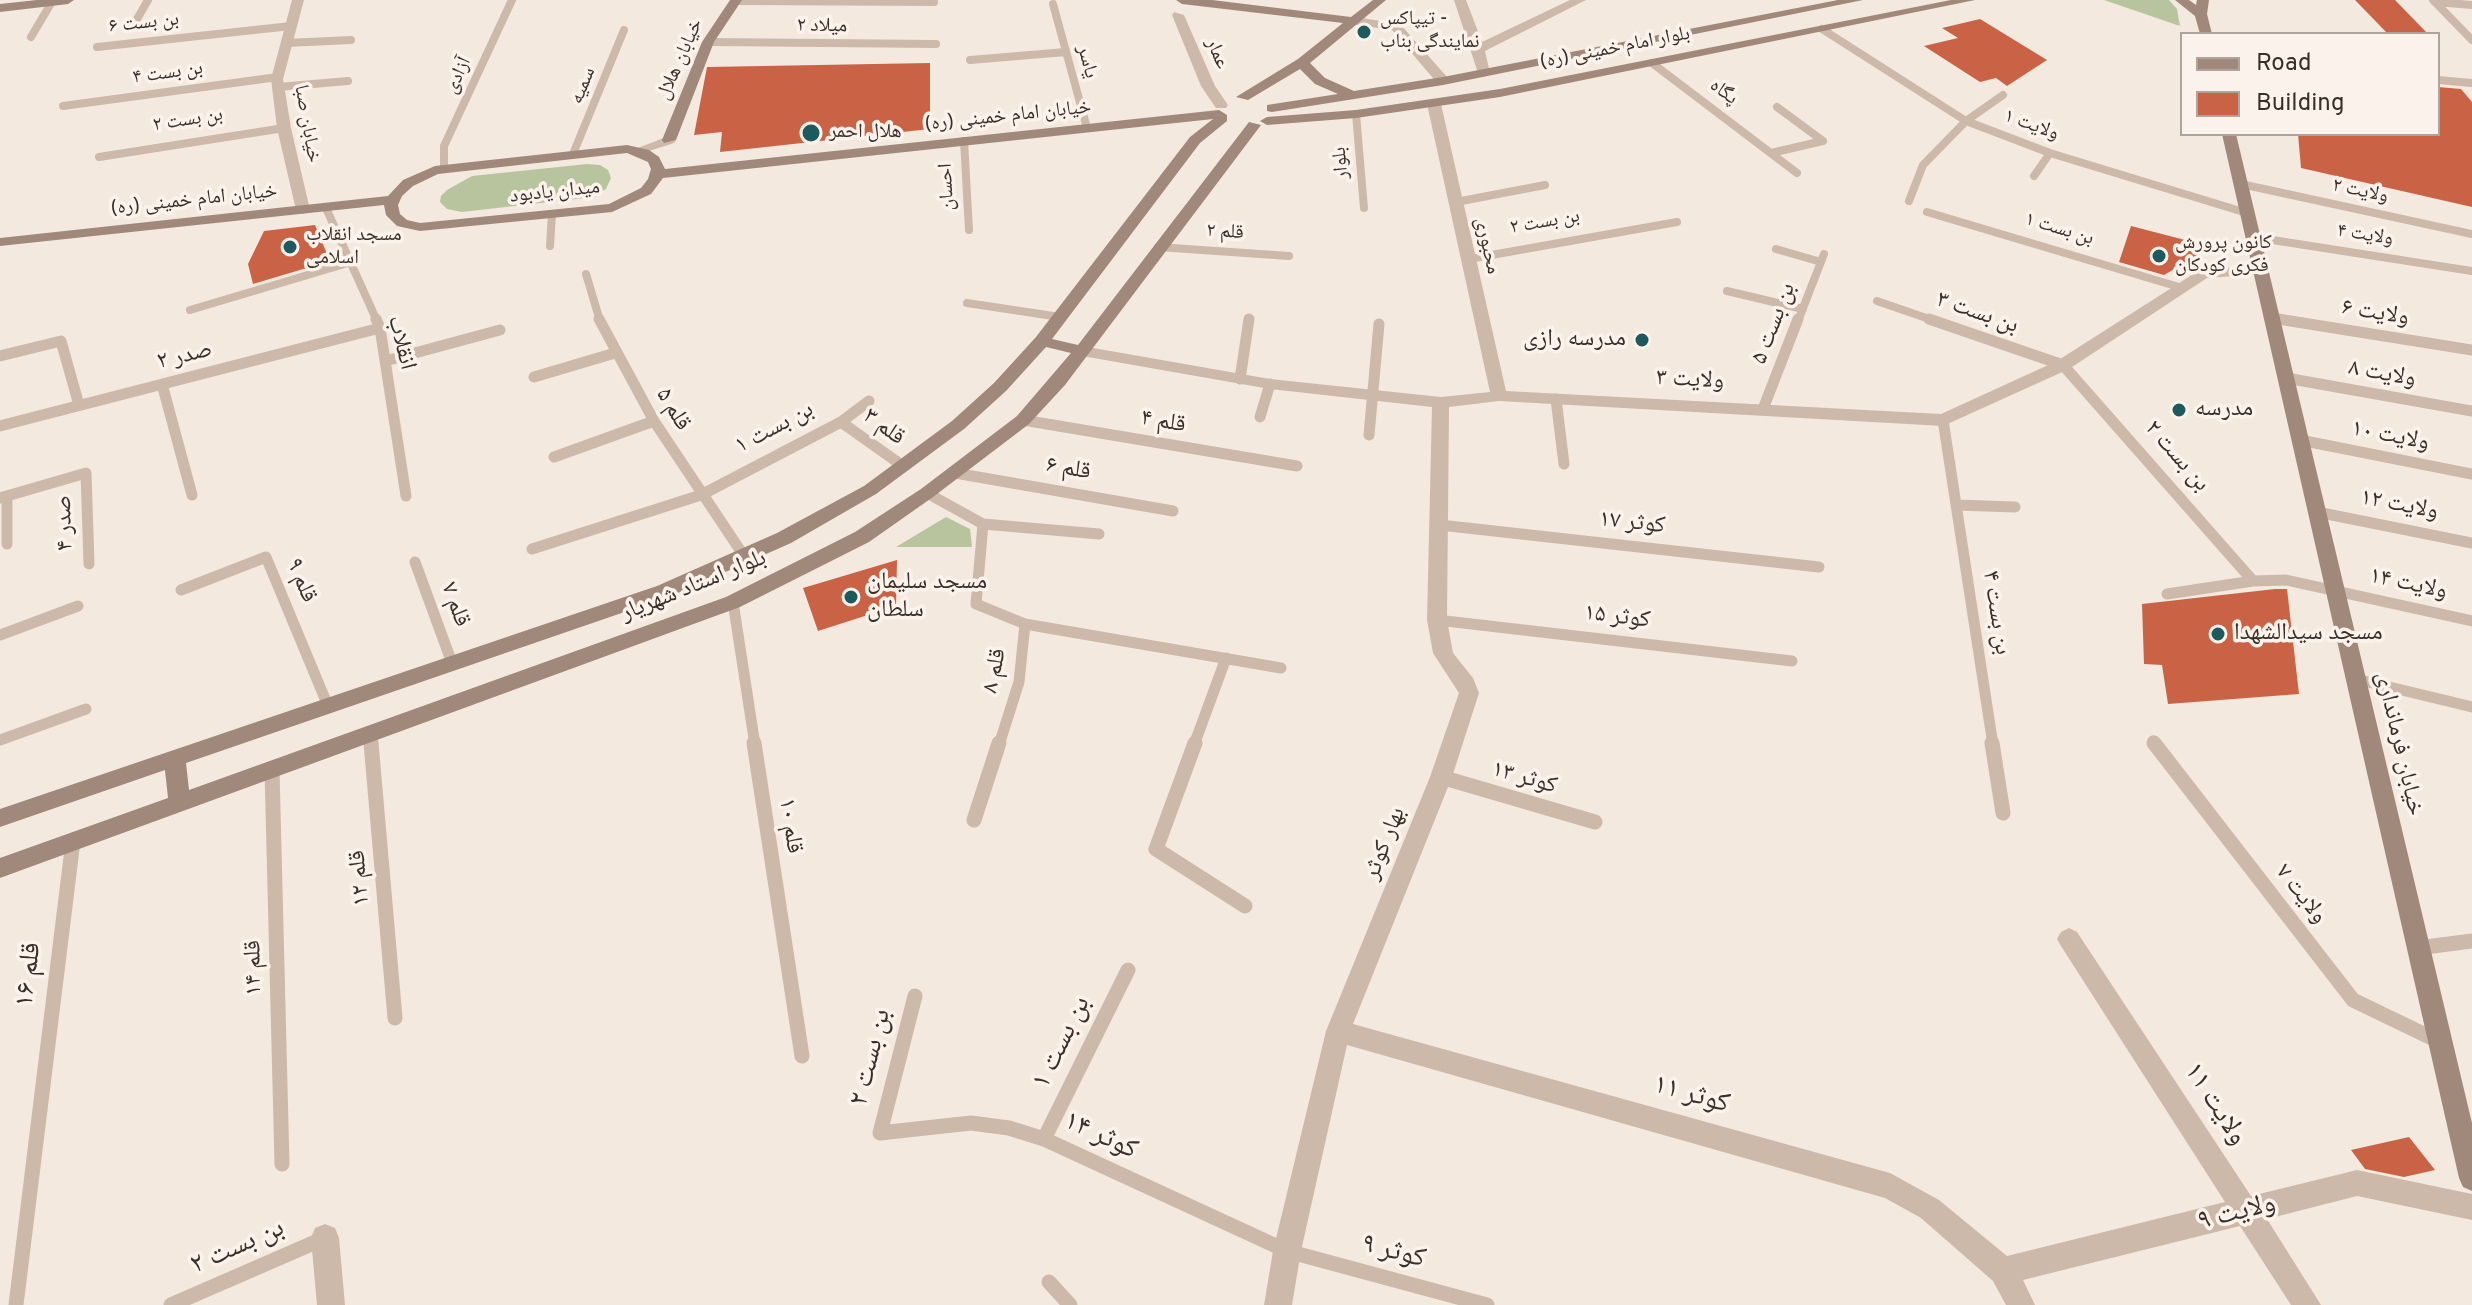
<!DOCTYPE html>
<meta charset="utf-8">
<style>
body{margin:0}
#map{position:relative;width:2472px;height:1305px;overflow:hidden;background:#f4e9de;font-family:Overpass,sans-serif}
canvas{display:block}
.legend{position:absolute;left:2180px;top:32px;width:260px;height:104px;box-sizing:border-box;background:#fbf3eb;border:2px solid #aea49d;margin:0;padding:10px 14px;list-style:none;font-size:24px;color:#3a2e29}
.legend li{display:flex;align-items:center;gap:16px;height:40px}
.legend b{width:40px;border:2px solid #aea49d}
</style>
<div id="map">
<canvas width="2472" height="1305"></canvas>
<ul class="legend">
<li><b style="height:10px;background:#a0887a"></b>Road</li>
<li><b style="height:22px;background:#ca6346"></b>Building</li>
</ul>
</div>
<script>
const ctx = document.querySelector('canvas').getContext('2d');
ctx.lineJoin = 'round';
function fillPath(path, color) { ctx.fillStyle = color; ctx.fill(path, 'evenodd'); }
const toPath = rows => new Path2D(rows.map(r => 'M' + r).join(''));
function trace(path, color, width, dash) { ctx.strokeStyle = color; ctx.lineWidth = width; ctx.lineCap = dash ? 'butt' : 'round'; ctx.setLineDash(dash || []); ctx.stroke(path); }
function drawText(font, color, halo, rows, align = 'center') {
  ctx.font = font + ' Overpass,"Noto Naskh Arabic",sans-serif'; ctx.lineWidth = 7; ctx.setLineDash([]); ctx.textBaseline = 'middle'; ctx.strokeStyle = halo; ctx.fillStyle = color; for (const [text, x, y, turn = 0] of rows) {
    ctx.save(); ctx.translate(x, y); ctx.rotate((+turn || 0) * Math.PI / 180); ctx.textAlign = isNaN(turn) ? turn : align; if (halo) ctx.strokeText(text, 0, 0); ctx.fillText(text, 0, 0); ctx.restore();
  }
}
fillPath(toPath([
 [2104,0,2169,0,2177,9,2180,26],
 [587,164,600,165,608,170,611,178,606,189,593,197,462,212,447,209,440,202,441,196,447,190,472,176],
 [946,517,970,529,972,547,896,547]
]), '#b7c49d');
fillPath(toPath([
 [2355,0,2395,0,2428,34,2387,33],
 [1980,19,2047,60,2007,86,1996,78,1980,82,1924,46,1958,38,1942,28],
 [930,63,930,129,720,152,722,132,694,135,707,67],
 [2438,87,2461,89,2472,102,2472,207,2301,168,2298,134,2438,134],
 [315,225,330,261,253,284,248,264,264,231],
 [2131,226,2212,247,2164,275,2119,262],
 [897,560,896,606,818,631,803,588],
 [2275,589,2287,589,2299,694,2168,704,2162,665,2144,664,2142,604],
 [2409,1137,2435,1170,2404,1177,2365,1169,2351,1150]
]), '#ca6346');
trace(toPath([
 [2433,0,2472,40],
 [736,1,934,2],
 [2435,2,2472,5],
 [1053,4,1087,128],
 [133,26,148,0],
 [1822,29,1966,121,2050,153,2247,213],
 [31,37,53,0],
 [708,42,936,44],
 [286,43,351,40],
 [97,47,291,26],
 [970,60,1066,52],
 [1652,63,1797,173],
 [2438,80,2472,83],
 [278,87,348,81],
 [63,106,278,77],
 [1356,114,1364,208],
 [964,141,969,230],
 [1771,153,1823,141,1777,107],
 [573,154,624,30],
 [99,157,284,128],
 [444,168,444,146,512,0],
 [2034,176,2050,153],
 [2241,184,2472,234],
 [1909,201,1923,165,1966,121,2003,95],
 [1456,202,1545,185],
 [326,208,377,321],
 [1927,212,2179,287],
 [2253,237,2472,271],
 [550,246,552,214],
 [1158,247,1289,256],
 [1776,249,1821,262],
 [1469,259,1677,222],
 [586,274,600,321],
 [1727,291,1803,309],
 [1877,301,1935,321],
 [967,303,1060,317],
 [190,310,348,263],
 [2272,318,2290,321],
 [1798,321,1824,254]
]), '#cdb9a9', 8);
trace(toPath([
 [376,319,380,328,406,496],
 [599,319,654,421,744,556],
 [1929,319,2063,365,2253,581],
 [2278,319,2472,350],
 [0,356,61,341,79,405],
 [385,361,500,330],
 [534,377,615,353],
 [2286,378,2472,411],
 [1240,379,1249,319],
 [162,384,192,495],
 [1556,399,1564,464],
 [1763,409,1798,319],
 [1260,417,1270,384],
 [1023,420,1297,466],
 [1943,420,1993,745],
 [841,422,903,466],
 [0,426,380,328],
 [1369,435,1379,324],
 [2300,440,2472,474],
 [554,457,654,421],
 [955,473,1173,511],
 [927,493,983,524,976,604,1025,624,1019,682,999,745],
 [7,496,7,544],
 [0,498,86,473,89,564],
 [1956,505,2015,507],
 [2317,512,2472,543],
 [983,524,1099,534],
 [1440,525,1819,567],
 [532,549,701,495,841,422,869,401],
 [415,562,452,663],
 [181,590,266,557,328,706],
 [2167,594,2253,581,2286,580,2472,621],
 [733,602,755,745],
 [1437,620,1792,661],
 [1025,624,1281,668],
 [0,635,78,606],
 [2356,679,2472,707],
 [370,734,371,745],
 [0,740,86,709],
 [2153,741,2156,745],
 [1194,745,1226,658]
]), '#cdb9a9', 11);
trace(toPath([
 [371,743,395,1018],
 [754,743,802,1056],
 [1195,743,1156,849,1245,906],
 [1992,743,2003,813],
 [2154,743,2353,1000,2440,1042],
 [272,770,282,1164],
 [1441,777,1595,822],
 [974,820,999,743],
 [2418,948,2472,941],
 [915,996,880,1133,971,1123,1009,1128,1044,1139,1287,1251,1487,1305],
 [1044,1139,1128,970],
 [1049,1282,1070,1305],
 [16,1305,73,841],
 [171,1305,325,1238]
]), '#cdb9a9', 15);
fillPath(toPath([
 [292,0,304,0,283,79,291,128,310,210,303,214,296,210,277,128,271,79,292,0],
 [1454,0,1466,0,1482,42,1570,0,1586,0,1485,51,1490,73,1484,77,1478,73,1454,0],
 [1174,12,1184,15,1215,86,1228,105,1226,108,1216,108,1201,86,1172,15,1174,12],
 [1355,17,1400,24,1448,78,1448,84,1438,84,1392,30,1351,24,1349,21,1355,17],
 [1429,101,1441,104,1506,391,1941,414,2057,361,2198,271,2261,264,2269,269,2261,274,2207,278,2069,369,1943,426,1499,401,1449,407,1447,620,1453,653,1473,678,1479,693,1452,777,1353,1024,1890,1173,1939,1200,2007,1256,2225,1202,2061,946,2057,939,2061,932,2069,928,2077,932,2251,1196,2357,1170,2472,1194,2472,1220,2357,1196,2267,1219,2321,1305,2291,1305,2240,1226,2023,1280,2035,1305,2006,1305,1993,1281,1921,1218,1885,1198,1347,1045,1301,1251,1292,1305,1264,1305,1273,1251,1326,1031,1430,777,1459,693,1433,653,1427,620,1432,407,1270,389,1082,356,1074,351,1082,346,1270,379,1441,397,1490,392,1427,104,1429,101],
 [669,136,676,140,674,143,637,155,630,151,669,136],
 [325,1224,335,1228,339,1238,345,1305,317,1305,311,1238,315,1228,325,1224]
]), '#cdb9a9');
fillPath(toPath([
 [37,0,74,0,68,4,0,12,0,4,37,0],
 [730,0,742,0,714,42,676,140,664,143,662,140,702,42,730,0],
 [1176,0,1212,0,1351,17,1373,0,1386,0,1310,63,1325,78,1354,91,1443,77,1838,0,1863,0,1443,85,1272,112,1267,111,1267,105,1338,94,1315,84,1300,69,1248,100,1236,97,1298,59,1343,23,1182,4,1176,0],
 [1951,0,1975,0,1500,97,1356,118,1267,125,1260,121,1267,117,1356,110,1500,89,1951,0],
 [2175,0,2189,0,2196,5,2197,0,2209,0,2207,14,2212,34,2200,34,2195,16,2175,0],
 [1219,110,1227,115,1227,121,1200,143,1052,339,1078,345,1249,122,1261,125,1065,385,1029,424,933,497,869,542,740,607,0,878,0,858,168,798,165,770,0,827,0,809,657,586,777,533,864,486,952,421,994,383,1036,337,1190,137,1213,119,663,178,651,194,612,212,420,231,397,226,386,215,384,205,0,246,0,238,388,196,403,180,435,166,627,145,649,150,659,157,665,169,1219,110],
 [627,153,648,162,651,169,648,179,641,188,609,204,420,223,407,220,400,214,398,205,402,196,413,186,438,174,627,153],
 [1046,347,1071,353,1017,416,921,489,855,532,726,597,189,790,186,763,671,596,791,543,876,494,964,429,1006,391,1046,347],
 [2222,134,2236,134,2472,1123,2472,1191,2463,1187,2459,1178,2222,134]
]), '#a0887a');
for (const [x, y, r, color] of [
 [1364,32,8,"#1d5a5d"],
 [811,133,10,"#1d5a5d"],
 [290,247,8,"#1d5a5d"],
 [2159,256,8,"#1d5a5d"],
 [1642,340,8,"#1d5a5d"],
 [2179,410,8,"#1d5a5d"],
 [851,597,8,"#1d5a5d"],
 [2218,634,8,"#1d5a5d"]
]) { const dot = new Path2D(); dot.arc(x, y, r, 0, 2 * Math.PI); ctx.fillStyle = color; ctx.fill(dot); trace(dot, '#fbf3eb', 3); }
drawText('20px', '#3a2e29', '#fbf3eb', [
 ["تیپاکس -",1380,20],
 ["نمایندگی بناب",1380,43],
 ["هلال احمر",829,133],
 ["مسجد انقلاب",306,236],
 ["اسلامی",306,259],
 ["کانون پرورش",2175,244],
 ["فکری کودکان",2175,267]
], 'left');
drawText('20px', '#3a2e29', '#fbf3eb', [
 ["بن بست ۶",144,24,-6],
 ["میلاد ۲",822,27,1],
 ["بلوار امام خمینی (ره)",1615,49,-11],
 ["عمار",1216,54,67],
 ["خیابان هلال",681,60,-66],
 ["یاسر",1086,62,75],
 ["بن بست ۴",168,74,-8],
 ["آزادی",459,76,-65],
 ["سمیه",584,86,-68],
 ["پگاه",1723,93,37],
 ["خیابان امام خمینی (ره)",1008,117,-6],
 ["بن بست ۲",188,121,-9],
 ["خیابان صبا",306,124,80],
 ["ولایت ۱",2031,126,20],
 ["بلوار",1342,163,-95],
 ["احسان",948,187,-93],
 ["ولایت ۲",2360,192,12],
 ["میدان یادبود",555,193,-6],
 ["خیابان امام خمینی (ره)",194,201,-6],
 ["بن بست ۲",1545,223,-10],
 ["بن بست ۱",2059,230,17],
 ["قلم ۲",1225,233,4],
 ["ولایت ۴",2365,236,9],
 ["محبوری",1486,246,77]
]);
drawText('24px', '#3a2e29', '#fbf3eb', [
 ["بن بست ۳",1977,314,19],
 ["ولایت ۶",2375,314,9],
 ["بن بست ۵",1775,324,-69],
 ["انقلاب",400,343,76],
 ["صدر ۲",185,357,-14],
 ["ولایت ۸",2382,375,10],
 ["ولایت ۳",1690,381,3],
 ["قلم ۵",672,410,59],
 ["قلم ۴",1163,423,10],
 ["قلم ۳",883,428,36],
 ["بن بست ۱",775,429,-28],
 ["ولایت ۱۰",2390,437,11],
 ["بن بست ۲",2176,457,49],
 ["قلم ۶",1068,470,10],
 ["ولایت ۱۲",2399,506,11],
 ["صدر ۴",66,523,-92],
 ["کوثر ۱۷",1632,524,6],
 ["قلم ۹",300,581,67],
 ["ولایت ۱۴",2408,585,12],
 ["بلوار استاد شهریار",694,587,-22],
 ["قلم ۷",454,605,70],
 ["بن بست ۴",1995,613,81],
 ["کوثر ۱۵",1617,618,7],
 ["قلم ۸",996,671,-79],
 ["خیابان فرمانداری",2398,744,77],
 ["کوثر ۱۳",1524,779,16],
 ["قلم ۱۰",789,826,81],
 ["بهار کوثر",1386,844,-68],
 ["قلم ۱۲",361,878,-95],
 ["ولایت ۷",2300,895,52],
 ["قلم ۱۴",255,968,-91]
]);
drawText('24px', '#3a2e29', '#fbf3eb', [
 ["مدرسه رازی",1626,340,"right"],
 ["مدرسه",2195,410],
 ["مسجد سلیمان",867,583],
 ["سلطان",867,611],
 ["مسجد سیدالشهدا",2234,634]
], 'left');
drawText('28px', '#3a2e29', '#fbf3eb', [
 ["قلم ۱۶",30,975,-83],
 ["بن بست ۱",1063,1043,-64],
 ["بن بست ۲",872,1058,-76],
 ["کوثر ۱۱",1691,1096,16],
 ["ولایت ۱۱",2214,1105,57],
 ["کوثر ۱۴",1100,1137,25],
 ["ولایت ۹",2237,1214,-14],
 ["بن بست ۲",238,1248,-24],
 ["کوثر ۹",1393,1253,15]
]);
</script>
